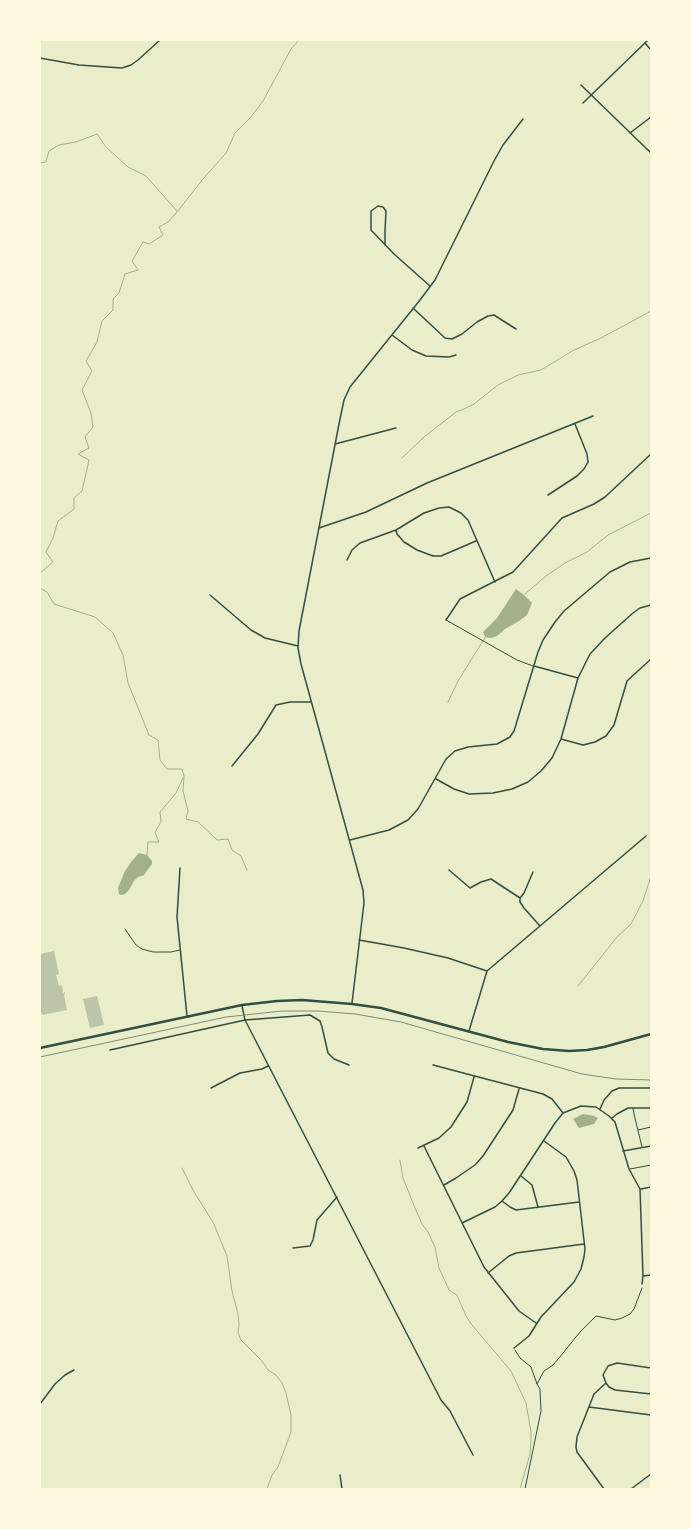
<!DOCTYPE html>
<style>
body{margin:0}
#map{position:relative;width:691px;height:1529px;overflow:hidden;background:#e9edc9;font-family:"PT Sans Narrow",sans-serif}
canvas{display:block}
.frame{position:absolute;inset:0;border:41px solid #fefae0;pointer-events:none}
</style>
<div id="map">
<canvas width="691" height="1529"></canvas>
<div class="frame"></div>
</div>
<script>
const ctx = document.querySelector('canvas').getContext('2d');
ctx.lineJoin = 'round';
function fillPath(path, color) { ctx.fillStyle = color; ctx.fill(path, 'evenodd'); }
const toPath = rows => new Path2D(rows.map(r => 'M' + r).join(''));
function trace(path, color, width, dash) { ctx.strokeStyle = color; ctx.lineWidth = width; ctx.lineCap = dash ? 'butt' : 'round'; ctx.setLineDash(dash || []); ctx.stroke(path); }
fillPath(toPath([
 [516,589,524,595,532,603,527,615,519,621,505,629,497,636,491,638,485,637,483,632,497,618],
 [139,853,147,855,152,861,152,864,144,875,138,877,134,881,129,890,125,894,121,895,119,894,118,888,124,873,131,862],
 [583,1114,594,1116,598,1118,594,1124,579,1128,573,1119]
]), '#a3b18a');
trace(toPath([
 [40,163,46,162,49,151,59,145,76,142,97,134,106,147,128,167,146,176,177,211],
 [402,458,424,437,456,412,464,409,474,404,498,385,518,375,541,370,574,350,601,338,651,311],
 [40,573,53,562,46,552,53,538,58,521,74,509,74,498,82,491,89,460,78,454,89,448,85,437,93,427,91,413,82,390,92,371,86,361,97,342,102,321,113,310,113,299,119,293,125,274,138,270,132,261,143,242,149,244,163,235,159,227,168,222,177,212,203,179,226,153,235,133,251,117,263,101,291,49,299,40],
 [40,588,47,592,54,604,95,617,113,633,123,655,128,683,149,735,158,740,160,760,167,769,182,769,184,776,183,791,188,811,186,819,198,822,217,840,228,839,232,850,241,856,247,870],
 [525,594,546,576,565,563,587,552,608,535,651,513],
 [448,702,458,681,486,636],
 [147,856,148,842,159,842,155,832,161,822,160,812,176,793,183,778],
 [578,986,617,937,631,924,643,901,651,876],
 [400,1160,403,1178,415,1208,422,1224,428,1232,435,1247,439,1268,449,1290,457,1295,466,1316,472,1325,511,1371,526,1403,531,1432,531,1442,530,1454,520,1489],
 [182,1168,194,1192,213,1222,227,1256,232,1291,238,1314,239,1325,238,1333,241,1340,262,1361,268,1370,276,1375,282,1383,286,1393,291,1415,291,1432,278,1467,272,1475,267,1489]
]), '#a3b18a', 1);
fillPath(toPath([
 [54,951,59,974,56,975,59,986,62,985,63,993,65,992,65,994,64,995,67,1010,42,1015,40,1008,40,954],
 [97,996,104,1025,90,1028,83,999]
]), '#bcc5a7');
trace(toPath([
 [515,1350,520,1358,531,1367,537,1384,544,1371,553,1365,559,1358,580,1332,596,1316,615,1320,622,1318,630,1314,634,1309,642,1288],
 [525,1489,541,1411,540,1389,537,1384]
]), '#344e41', 1);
trace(toPath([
 [446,620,517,660,533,666],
 [125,929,136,945,142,949,153,952,171,952,180,950],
 [633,1108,634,1114,642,1147],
 [638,1130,651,1127],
 [630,1169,651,1165]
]), '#344e41', 1);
trace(toPath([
 [645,43,651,50],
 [40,58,79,65,122,68,131,65,138,60,160,40],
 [581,85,651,153],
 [583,103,648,40],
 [630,133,651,117],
 [385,245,385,231,386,211,383,207,378,206,371,211,371,230,394,254,430,286],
 [413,308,445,338,452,339,462,334,477,322,488,316,494,315,516,329],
 [392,335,412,350,426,356,449,357,456,355],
 [335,444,396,428],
 [548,495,577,476,584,469,588,462,587,454,575,424],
 [319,528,366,512,427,483,593,416],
 [396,530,397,534,404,542,417,550,433,556,441,556,476,541],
 [347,560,352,550,360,543,396,530,424,513,439,508,449,507,461,513,468,520,495,582],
 [210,595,251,630,265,638,298,646],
 [651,605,640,608,633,613,605,638,590,654,578,678,561,739,583,745,595,742,606,736,614,725,627,681,651,659],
 [446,620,460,599,513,572,562,518,594,504,605,497,651,454],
 [534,666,578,678],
 [232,766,258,734,276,705,290,702,311,702],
 [436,779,454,789,469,794,493,793,512,789,528,782,541,771,552,758,561,739],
 [350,840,389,830,408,820,418,809,446,759,455,751,468,747,497,744,510,737,514,731,538,652,543,640,555,622,564,611,610,572,630,562,651,558],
 [180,868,177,917,187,1016],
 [449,870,470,888,481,882,491,879,520,898,520,902,524,908,540,926],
 [520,898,524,893,533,872],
 [359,940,404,948,448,958,487,971],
 [352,1003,364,903,363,890,301,664,298,648,299,631,339,424,344,400,350,387,420,300,435,280,494,161,503,145,523,119],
 [242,1006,245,1020,441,1400,450,1411,473,1455],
 [469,1031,487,971,646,836],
 [110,1050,245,1020,310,1015,320,1021,322,1027,328,1053,334,1059,349,1065],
 [433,1065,543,1094,552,1099,563,1113],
 [211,1088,240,1073,262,1069,268,1066],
 [600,1109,604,1100,612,1091,619,1088,651,1088],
 [612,1118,617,1114,628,1108,651,1108],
 [424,1146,484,1267,519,1311,536,1323],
 [418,1148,439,1138,451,1127,467,1102,474,1077],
 [623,1151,651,1146],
 [521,1176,532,1185,538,1207],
 [444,1185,456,1178,475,1165,483,1156,513,1110,519,1089],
 [641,1189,651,1187],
 [502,1201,510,1207,516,1210,579,1202],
 [462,1223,495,1207,502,1201,509,1193,555,1123,563,1113,581,1106,596,1107,609,1116,615,1122,629,1169,640,1189,643,1276,642,1284],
 [293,1248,310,1246,313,1240,317,1220,337,1197],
 [488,1273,509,1256,516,1253,584,1244],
 [643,1276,651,1275],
 [514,1348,529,1336,541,1317,574,1282,581,1269,584,1257,585,1249,577,1180,574,1171,566,1157,544,1141],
 [651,1368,617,1363,608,1366,603,1375,606,1383,609,1387,615,1390,651,1394],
 [40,1404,55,1384,65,1375,74,1370],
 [589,1407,651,1415],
 [340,1475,342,1489],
 [604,1489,577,1452,576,1447,577,1437,594,1394,606,1383],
 [631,1489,651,1474]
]), '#344e41', 1.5);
trace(toPath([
 [40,1048,242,1005,277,1001,302,1000,352,1004,381,1008,508,1042,543,1049,569,1051,587,1050,604,1047,651,1034]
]), '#344e41', 2.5);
trace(toPath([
 [40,1057,226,1017,282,1011,318,1011,355,1014,401,1022,582,1074,616,1079,651,1080]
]), '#7c8e77', 1);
</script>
